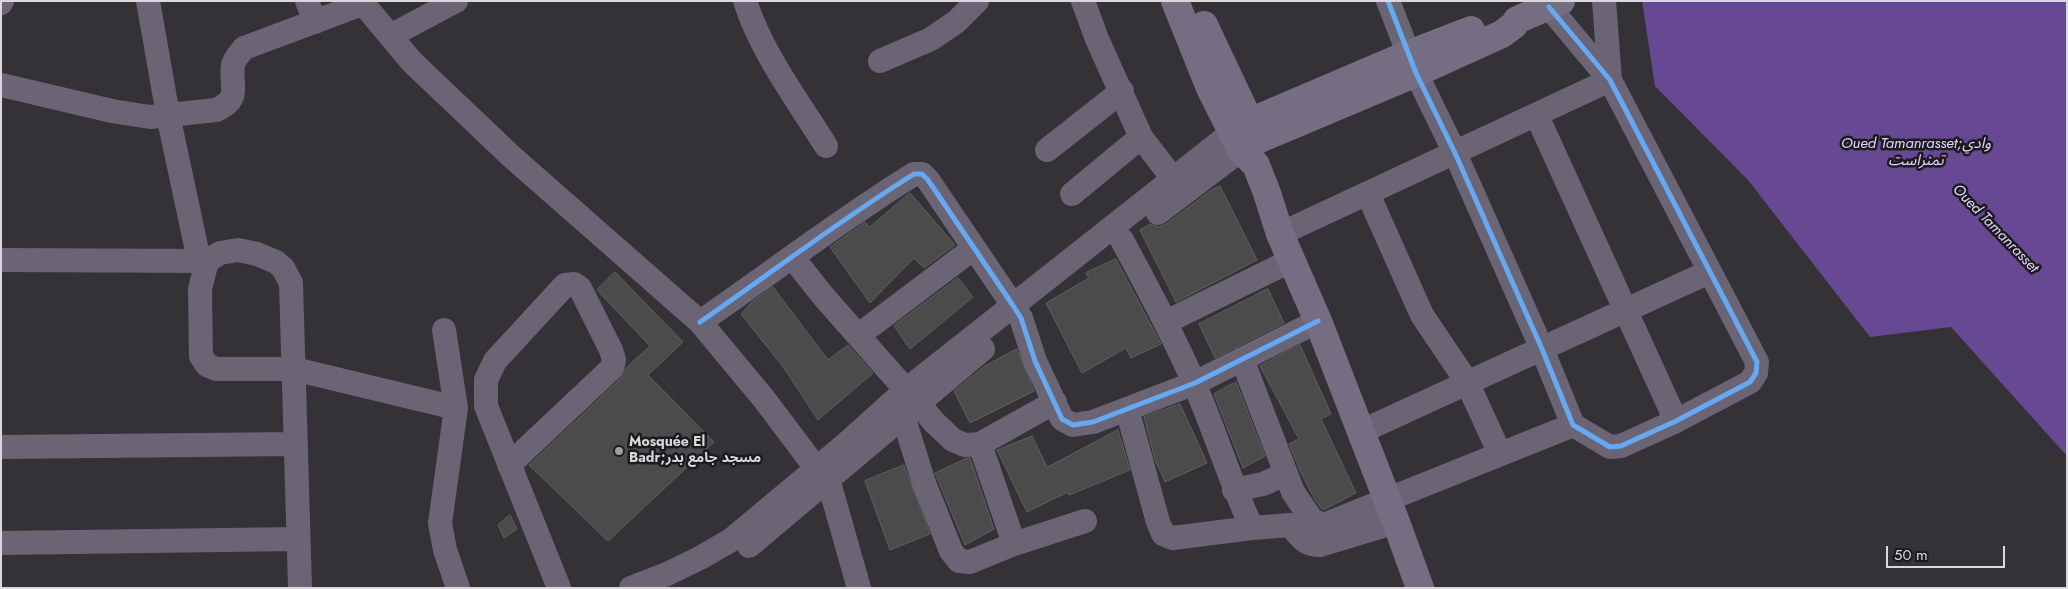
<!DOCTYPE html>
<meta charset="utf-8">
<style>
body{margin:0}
#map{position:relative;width:2068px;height:589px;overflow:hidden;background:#343237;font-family:Jost,sans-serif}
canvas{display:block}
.frame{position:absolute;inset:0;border:2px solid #dad8dd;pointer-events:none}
.scale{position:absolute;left:1886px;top:546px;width:119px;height:22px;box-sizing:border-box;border:2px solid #dad8dd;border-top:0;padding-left:6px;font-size:15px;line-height:18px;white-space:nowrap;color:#dad8dd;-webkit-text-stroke:4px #1b1a1d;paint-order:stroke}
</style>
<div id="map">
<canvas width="2068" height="589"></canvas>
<div class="frame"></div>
<div class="scale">50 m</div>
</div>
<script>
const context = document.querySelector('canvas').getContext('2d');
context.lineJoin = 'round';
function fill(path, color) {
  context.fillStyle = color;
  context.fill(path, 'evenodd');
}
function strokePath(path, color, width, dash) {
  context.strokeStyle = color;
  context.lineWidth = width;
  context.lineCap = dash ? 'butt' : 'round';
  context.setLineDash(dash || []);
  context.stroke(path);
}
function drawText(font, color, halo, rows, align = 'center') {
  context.font = font + ' Jost,"Noto Sans Arabic",sans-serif';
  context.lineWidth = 5;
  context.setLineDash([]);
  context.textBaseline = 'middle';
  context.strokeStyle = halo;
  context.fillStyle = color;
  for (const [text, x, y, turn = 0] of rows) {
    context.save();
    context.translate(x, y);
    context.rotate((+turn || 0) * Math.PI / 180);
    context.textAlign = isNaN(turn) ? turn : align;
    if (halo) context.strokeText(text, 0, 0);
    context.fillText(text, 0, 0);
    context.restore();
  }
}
const water = new Path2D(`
 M1642,1H2067V456L1951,327L1870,337L1748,180L1655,86Z`);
const building = new Path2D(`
 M1220,186L1257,260L1176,302L1140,230L1150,224L1159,227L1166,224L1210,191Z
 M910,193L955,245L924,268L914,258L870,303L830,247L865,222L869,227Z
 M1116,259L1161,344L1131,358L1126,348L1082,373L1046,303L1089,278L1086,273Z
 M615,272L683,342L648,375L714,442L608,541L529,465L621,378L626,368L650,346L597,290Z
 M958,278L973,297L910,349L894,326Z
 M773,287L828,360L848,345L873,373L818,420L784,368L741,314L752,302Z
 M1268,289L1284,323L1215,358L1199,324Z
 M1300,345L1331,414L1321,419L1356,493L1323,510L1315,500L1300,471L1289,444L1299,439L1260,366Z
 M1017,349L1034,391L970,423L954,391L985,366Z
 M1236,382L1265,456L1243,468L1214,394Z
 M1180,404L1207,463L1165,482L1155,460L1144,417Z
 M1118,430L1130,470L1069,495L1068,492L1027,512L997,450L1032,436L1047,467Z
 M970,458L994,529L965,545L935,473L965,459Z
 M904,465L930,534L890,550L865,481Z
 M510,515L517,529L504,538L498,525Z`);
const minor = new Path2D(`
 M148,1L168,115L199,260
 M307,1L315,22
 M361,1L412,62L512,157L700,322L764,399L816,468
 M745,1C761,52 798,101 826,146
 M1083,1L1097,39L1141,137L1174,180
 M1388,1L1416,73L1455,153L1542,349L1573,425L1610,447L1621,446L1676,421L1750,382L1756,373L1757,362L1610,80L1549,7
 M1604,1L1610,80
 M1,3L2,1
 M390,36L456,1
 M880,61L931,39L956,22L977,1
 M1,85L112,111L150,117L216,110C242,98 230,88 233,65C234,59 240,53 244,48L362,4
 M1537,116L1676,421
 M1047,150L1122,91
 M1072,194L1141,137
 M1368,194L1422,315L1467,382L1500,454
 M1158,213L1241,150
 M1280,234L1610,80
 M1122,240C1147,287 1173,334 1194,383C1215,431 1230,481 1252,528L1290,525C1300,536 1304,545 1320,545L1396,522
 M793,258L824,297L906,390L935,423L953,440L965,445L980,444L1055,402
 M1,260L207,261
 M700,322C771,273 840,220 914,174H922L928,180L1012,304L1021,318L1035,361L1062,419L1073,425L1093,422L1195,383L1318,321
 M1166,322L1292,260
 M444,330L456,408L440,523L445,550L458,588
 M859,335L974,248
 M1242,359L1293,492L1312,520L1324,525L1573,425
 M1127,409L1158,522L1163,534L1173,538L1252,528
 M903,416L924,483L951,551L959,561L970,562L1014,544L1085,521
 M1360,432L1709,272
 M980,444L1014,544
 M1,447L296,444
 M509,465L612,368L614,360L611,350L580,288L574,284L565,285L495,361L486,380V406L559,588
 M828,479L859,588
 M1234,490L1263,484L1285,474
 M1,543L298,539
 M749,546L983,349
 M300,588L291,283L283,268L276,262L257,254L238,250L220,253L207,261L200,289L201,356L207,365L216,369H294L456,408
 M631,588L667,574L700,558L731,540L846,444L906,390L1234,131`);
const major = new Path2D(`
 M1175,1L1210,88L1241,150L1256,165L1267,193L1280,234L1318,321L1396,522L1420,588
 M1204,25L1254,131
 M1234,131L1252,121L1409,54L1471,30
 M1241,150L1257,140L1416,73L1502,34L1514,25L1517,20L1561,1`);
const cycleway = new Path2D(`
 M1388,1L1416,73L1455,153L1542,349L1573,425L1610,447L1621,446L1676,421L1750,382L1756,373L1757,362L1610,80L1549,7
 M700,322C771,273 840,220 914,174H922L928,180L1012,304L1021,318L1035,361L1062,419L1073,425L1093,422L1195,383L1318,321`);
const markers = [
 [619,451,5,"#a09ea3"]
];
const poiNames = [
 ["Mosquée El",629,443],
 ["Badr;مسجد جامع بدر",629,459]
];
const waterNames = [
 ["Oued Tamanrasset;وادي",1916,144],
 ["تمنراست",1916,161],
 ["Oued Tamanrasset",1995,229,46]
];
fill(water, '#664992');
fill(building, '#4b4b4c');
strokePath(building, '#5f5f60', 1);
strokePath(minor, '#6a6475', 24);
strokePath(major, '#756d82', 28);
strokePath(cycleway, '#66a8f1', 5);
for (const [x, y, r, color] of markers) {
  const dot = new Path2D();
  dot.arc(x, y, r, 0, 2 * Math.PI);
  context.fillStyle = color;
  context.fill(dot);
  strokePath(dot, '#1b1a1d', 2);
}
drawText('bold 14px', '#dad8dd', '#1b1a1d', poiNames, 'left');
drawText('italic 15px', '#e1d2ff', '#1b1a1d', waterNames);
</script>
